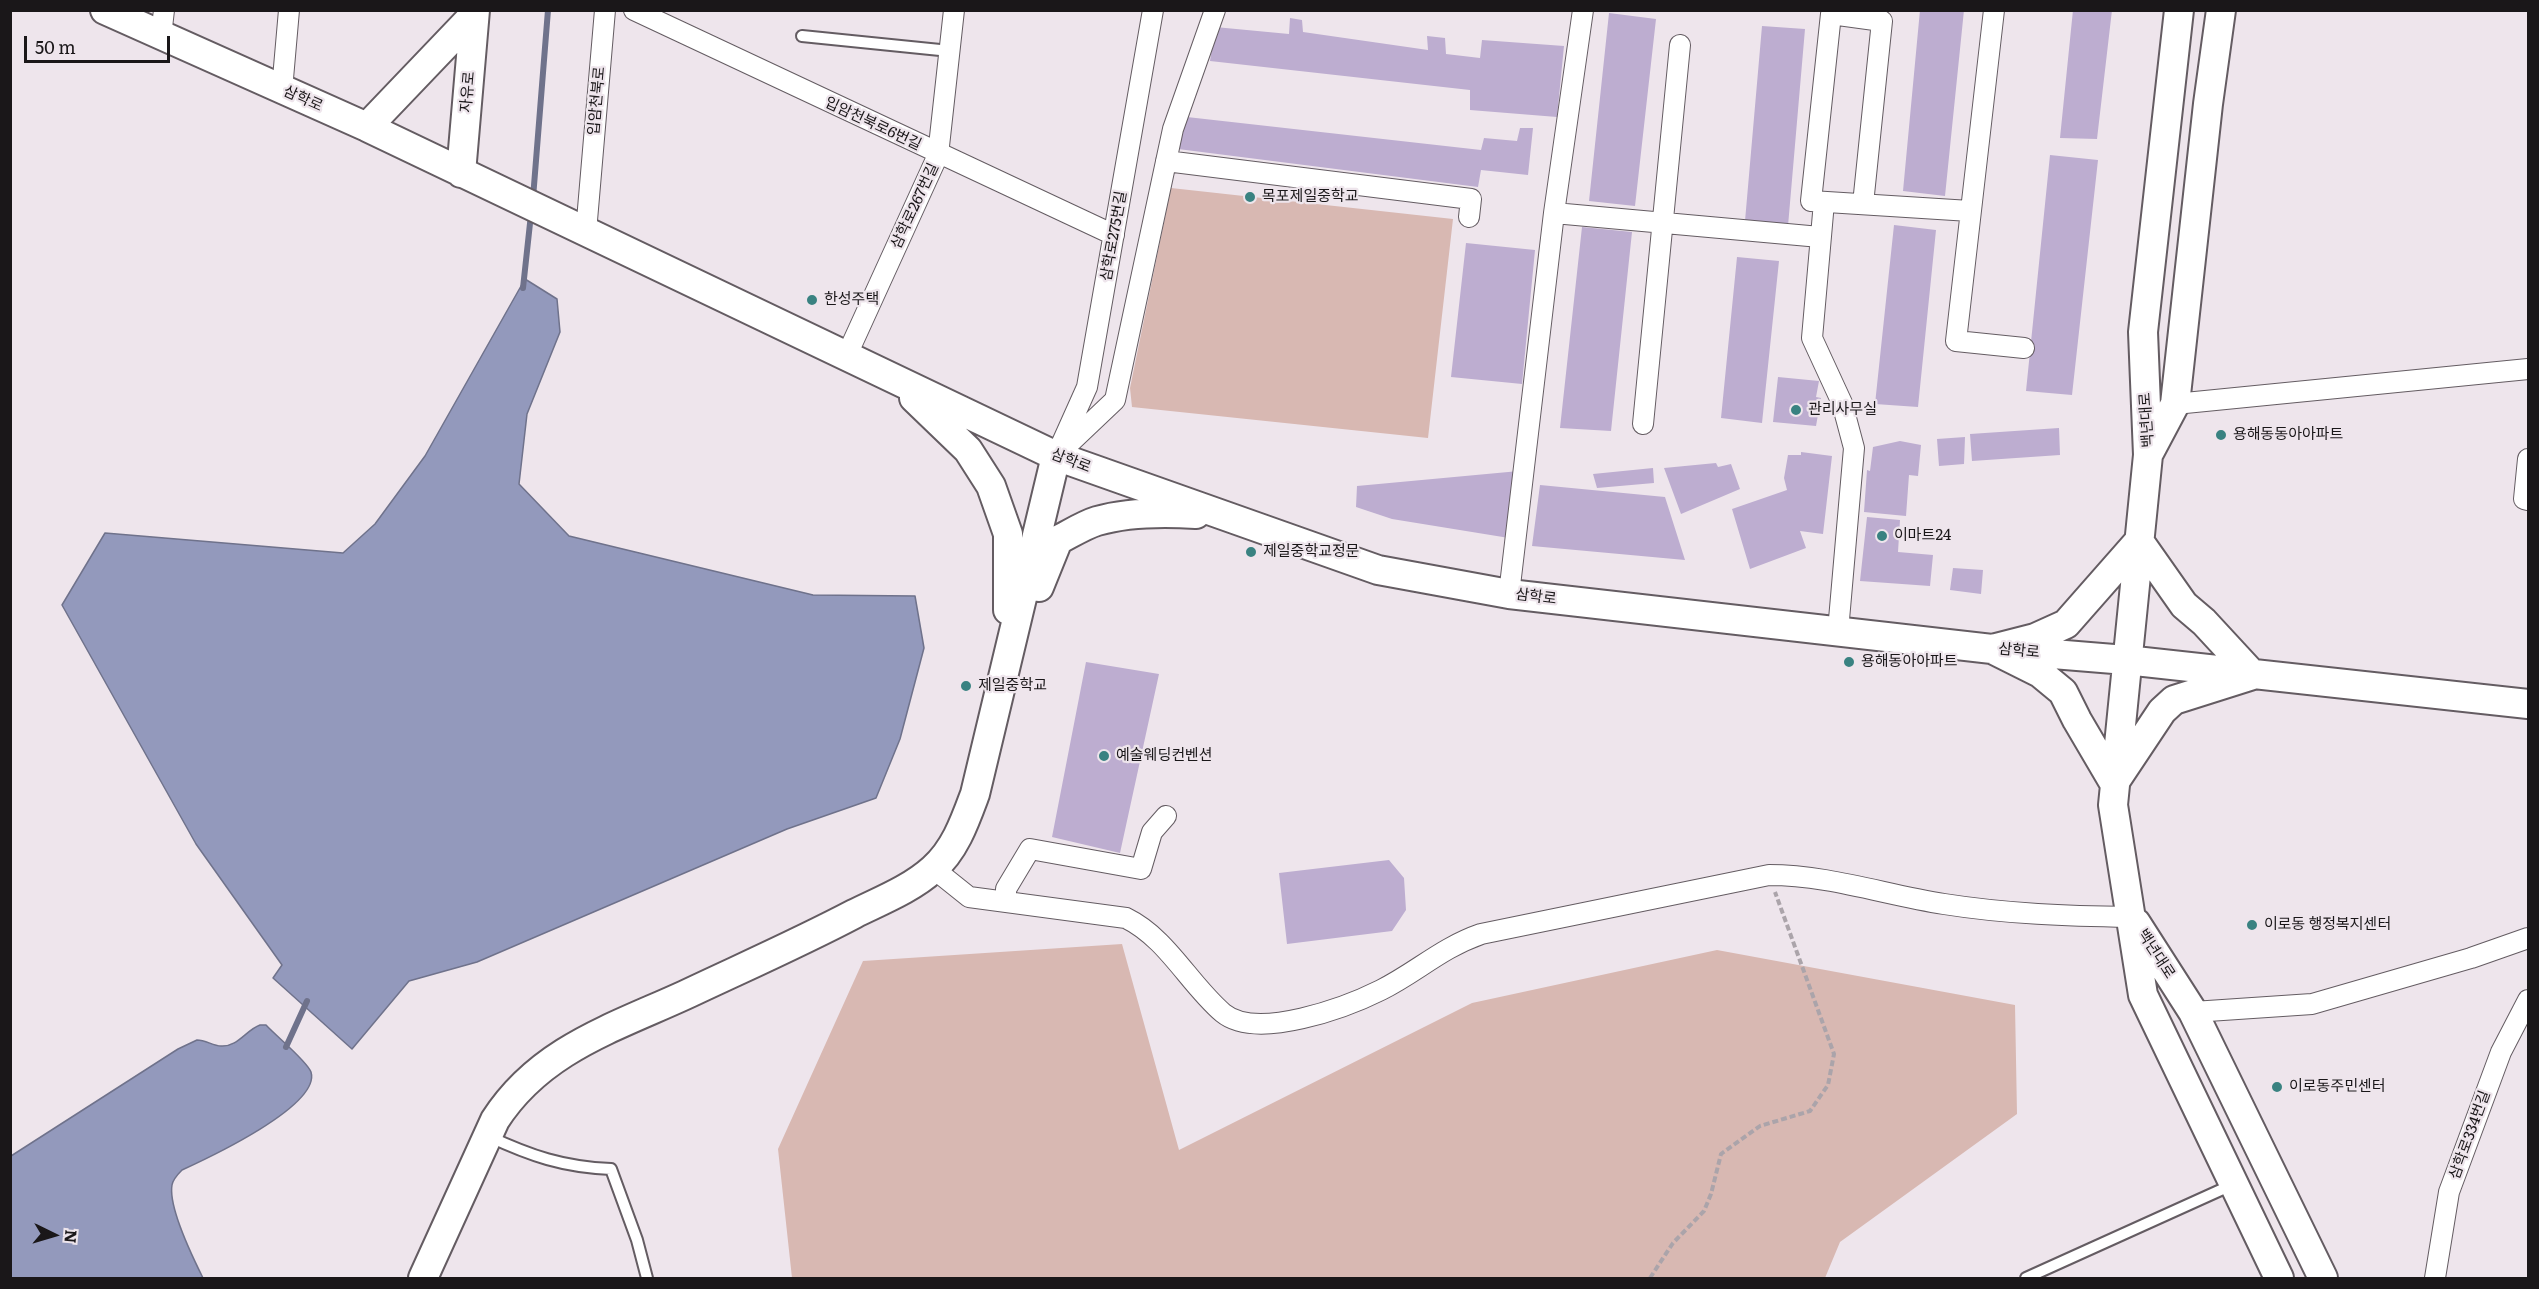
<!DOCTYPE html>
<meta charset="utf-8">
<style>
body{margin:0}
#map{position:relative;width:2539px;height:1289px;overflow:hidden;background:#eee5ec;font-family:Literata,serif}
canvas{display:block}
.frame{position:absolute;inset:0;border:12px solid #1a1719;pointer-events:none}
.north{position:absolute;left:24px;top:1205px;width:60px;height:60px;-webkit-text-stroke:4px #eee5ec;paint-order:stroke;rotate:95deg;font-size:16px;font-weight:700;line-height:24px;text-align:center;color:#1a1719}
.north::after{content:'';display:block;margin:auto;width:21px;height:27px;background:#1a1719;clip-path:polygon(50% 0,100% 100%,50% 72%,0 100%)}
.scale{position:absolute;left:24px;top:36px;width:146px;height:27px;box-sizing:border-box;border:3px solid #1a1719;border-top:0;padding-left:8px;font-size:18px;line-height:21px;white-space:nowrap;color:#1a1719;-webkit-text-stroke:4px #eee5ec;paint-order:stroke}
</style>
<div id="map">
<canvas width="2539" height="1289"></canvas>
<div class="frame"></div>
<div class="north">N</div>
<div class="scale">50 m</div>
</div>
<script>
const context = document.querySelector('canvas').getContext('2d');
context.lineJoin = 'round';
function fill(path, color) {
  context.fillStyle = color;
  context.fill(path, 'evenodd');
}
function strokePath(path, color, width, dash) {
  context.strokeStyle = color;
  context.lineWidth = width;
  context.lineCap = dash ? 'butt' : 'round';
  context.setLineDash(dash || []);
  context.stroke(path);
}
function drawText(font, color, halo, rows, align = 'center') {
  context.font = font + ' Literata,"Noto Sans KR",serif';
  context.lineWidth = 4.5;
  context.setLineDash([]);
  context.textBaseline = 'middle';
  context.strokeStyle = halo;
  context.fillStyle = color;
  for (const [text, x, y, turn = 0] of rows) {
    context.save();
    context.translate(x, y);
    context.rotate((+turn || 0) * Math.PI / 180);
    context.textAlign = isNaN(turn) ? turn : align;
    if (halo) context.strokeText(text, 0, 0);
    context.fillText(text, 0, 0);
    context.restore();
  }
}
const green = new Path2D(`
 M1171,188L1453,219L1428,438L1132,407L1130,388Z
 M1122,944L1179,1150L1472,1003L1717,950L2015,1005L2017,1114L1840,1242L1825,1278H792L778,1149L863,961Z`);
const water = new Path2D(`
 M525,279L557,299L560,332L527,414L519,484L569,536L813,595L915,596L924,648L900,739L876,798L787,829L477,962L409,981L352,1049L273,978L282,965L196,844L62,605L105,533L343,553L375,524L425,456Z
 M260,1025H266C276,1036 307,1061 311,1072C321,1106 206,1159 182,1170C178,1174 173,1179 172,1185C168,1208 193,1258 203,1278H11V1156L178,1049L197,1040C206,1040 213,1046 221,1046C238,1047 246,1030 260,1025Z`);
const stream = new Path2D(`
 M533,198L548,10
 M523,288L531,214
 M286,1047L307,1001`);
const building = new Path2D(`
 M1920,10H1964L1945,196L1903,191Z
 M2073,10H2112L2097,139L2060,138Z
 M1609,13L1656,19L1635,206L1589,201Z
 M1290,18L1302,20L1303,32L1428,50L1427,36L1445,38L1446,54L1480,58L1482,40L1564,46L1557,117L1470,110V90L1210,61L1215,27L1289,34Z
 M1762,26L1805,29L1788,226L1745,221Z
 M1178,116L1481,150L1484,138L1517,141L1520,128H1533L1528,175L1481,170L1478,187L1178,149Z
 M2050,155L2098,160L2072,395L2026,391Z
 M1894,225L1936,230L1918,407L1875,404Z
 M1582,227L1632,232L1611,431L1560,428Z
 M1466,243L1535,250L1522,384L1451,377Z
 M1737,257L1779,261L1762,423L1721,418Z
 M1778,377L1819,381L1816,397L1821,398L1816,426L1773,422Z
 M2059,428L2060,455L1972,461L1970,434Z
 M1965,437L1964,464L1939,466L1937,439Z
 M1900,441L1921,445L1918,476L1909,475L1906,516L1864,512L1867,470L1870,471L1873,447Z
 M1801,452L1832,456L1823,534L1800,531L1806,548L1750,569L1732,509L1787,490L1784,478L1788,455H1801Z
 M1716,463L1718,467L1731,464L1740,489L1681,514L1664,468Z
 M1653,468L1654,483L1597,488L1593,474Z
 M1519,471L1509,538L1392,519L1356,507L1357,486Z
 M1540,485L1665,497L1685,560L1532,546Z
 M1867,517L1900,520L1898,552L1933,555L1930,586L1860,581Z
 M1953,568L1983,570L1981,594L1950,590Z
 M1086,662L1159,674L1120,853L1052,837Z
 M1389,860L1404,878L1406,910L1392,931L1287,944L1279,873Z`);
const path = new Path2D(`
 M1650,1278L1673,1243L1704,1211L1711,1194L1721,1154L1760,1126L1810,1111L1828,1085L1834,1054L1775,892`);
const lane = new Path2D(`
 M802,36L950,51
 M488,1136C531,1156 563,1167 611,1169L637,1240L647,1278
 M2026,1278L2234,1184`);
const street = new Path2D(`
 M634,10L1114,235
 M1994,10L1956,341L2024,348
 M161,36L164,10
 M282,90L289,10
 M1166,161L1471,199L1469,217
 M1824,202L1812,338L1842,403L1854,448L1838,631
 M1863,204L1882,21L1831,14L1811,201L1970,211
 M1554,213L1820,237
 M586,232L605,10
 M846,357L938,155L954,10
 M2175,404L2528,369
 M1643,424L1680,45
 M1061,445L1087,387L1153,10
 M1056,456L1115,400L1173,129L1215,10
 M2528,459L2524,499L2528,500
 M1509,594L1554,213L1583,10
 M934,869L969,897L1126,918C1167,938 1189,984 1223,1013C1257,1041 1347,1007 1381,990C1417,972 1441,948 1481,934L1769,875C1828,875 1886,895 1944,904C2007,914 2068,916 2131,917
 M1006,902V889L1030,849L1141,869L1152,832L1166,816
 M2193,1012L2312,1004L2471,958L2528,938
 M2435,1278L2449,1192L2501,1052L2528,1000`);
const secondary = new Path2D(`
 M105,10L367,127L1056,456L1378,570L1509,594L1992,649L2126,660L2528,704
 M2179,10L2143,332L2148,455L2113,805L2143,995L2279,1278
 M367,127L474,15
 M461,173L475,10
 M914,398L968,450L991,486L1008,534V610
 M2149,453L2175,404L2208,104L2221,10
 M2139,541L2184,605L2204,622L2253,675L2174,700L2162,711L2114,783L2077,720L2063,692L2040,673L1992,649L2035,638L2066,624Z
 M1039,587L1058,540C1070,534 1084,525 1097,521C1128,512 1165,512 1196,514
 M2136,923L2193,1012L2323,1278
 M423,1278L495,1120C540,1050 613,1028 685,995C742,968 799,943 854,914C880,901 911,889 933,869C955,850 965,821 975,794L1056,456`);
const markers = [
 [1250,197,6,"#398281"],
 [812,300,6,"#398281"],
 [1796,410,6,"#398281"],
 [2221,435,6,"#398281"],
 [1882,536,6,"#398281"],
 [1251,552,6,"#398281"],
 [1849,662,6,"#398281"],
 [966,686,6,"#398281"],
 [1104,756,6,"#398281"],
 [2252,925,6,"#398281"],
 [2277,1087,6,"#398281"]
];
const streetNames = [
 ["자유로",468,92,-85],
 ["삼학로",303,99,24],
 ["입암천북로",597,101,-85],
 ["입암천북로6번길",873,124,25],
 ["삼학로267번길",915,206,-65],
 ["삼학로275번길",1114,236,-80],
 ["백년대로",2147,420,-94],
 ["삼학로",1071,461,21],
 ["삼학로",1536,597,7],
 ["삼학로",2019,651,5],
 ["백년대로",2156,954,57],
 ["삼학로334번길",2470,1135,-70]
];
const poiNames = [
 ["목포제일중학교",1262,197],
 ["한성주택",824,300],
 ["관리사무실",1808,410],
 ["용해동동아아파트",2233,435],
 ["이마트24",1894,536],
 ["제일중학교정문",1263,552],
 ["용해동아아파트",1861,662],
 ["제일중학교",978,686],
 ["예술웨딩컨벤션",1116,756],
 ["이로동 행정복지센터",2264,925],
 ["이로동주민센터",2289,1087]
];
fill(green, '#d8b8b2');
fill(water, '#9399bc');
strokePath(water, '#6f728b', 1.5);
strokePath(stream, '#6f728b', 6);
fill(building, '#bdadd0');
strokePath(lane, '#645c62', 14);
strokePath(street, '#645c62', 22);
strokePath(secondary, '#645c62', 32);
strokePath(path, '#aba4aa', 4, [6, 3]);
strokePath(lane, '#fff', 10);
strokePath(street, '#fff', 20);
strokePath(secondary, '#fff', 28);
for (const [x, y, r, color] of markers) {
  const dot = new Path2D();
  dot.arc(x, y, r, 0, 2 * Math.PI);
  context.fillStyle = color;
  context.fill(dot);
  strokePath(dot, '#eee5ec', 2);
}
drawText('15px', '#1a1719', '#eee5ec', streetNames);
drawText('15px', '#1a1719', '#eee5ec', poiNames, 'left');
</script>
